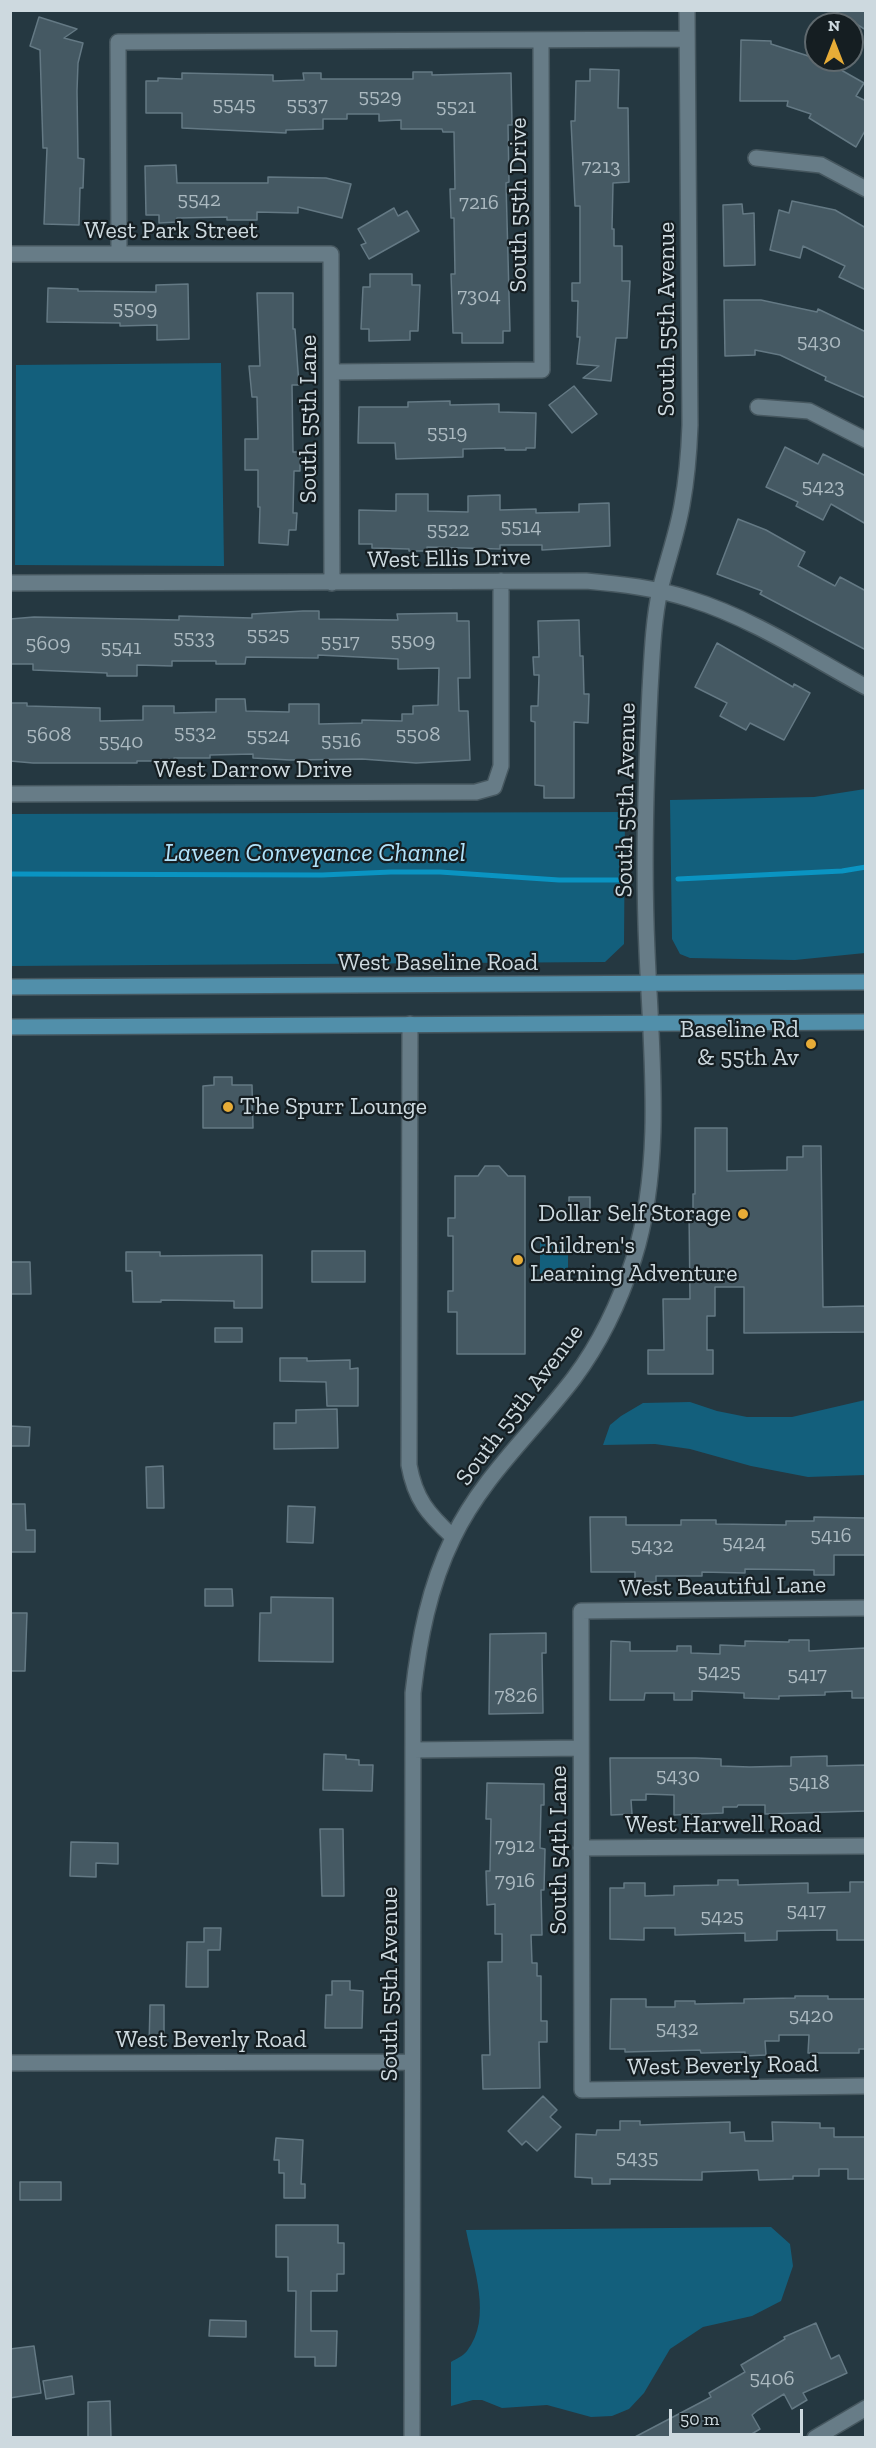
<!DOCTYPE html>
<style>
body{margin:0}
#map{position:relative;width:876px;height:2448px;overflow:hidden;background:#253841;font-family:"Zilla Slab",serif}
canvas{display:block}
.frame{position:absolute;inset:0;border:12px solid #cdd9df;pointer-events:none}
.north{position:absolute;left:804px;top:12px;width:60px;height:60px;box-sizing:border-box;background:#151e22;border:2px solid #5f696e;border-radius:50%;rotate:0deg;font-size:16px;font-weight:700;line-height:24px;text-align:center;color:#cdd9df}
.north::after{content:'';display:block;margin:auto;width:21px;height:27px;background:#e7ac37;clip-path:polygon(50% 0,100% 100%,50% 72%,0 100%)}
.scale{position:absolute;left:669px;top:2409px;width:134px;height:27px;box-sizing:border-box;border:3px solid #cdd9df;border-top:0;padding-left:8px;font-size:18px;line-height:21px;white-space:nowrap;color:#cdd9df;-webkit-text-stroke:4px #151e22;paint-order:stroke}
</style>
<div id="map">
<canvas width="876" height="2448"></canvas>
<div class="frame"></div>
<div class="north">N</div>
<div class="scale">50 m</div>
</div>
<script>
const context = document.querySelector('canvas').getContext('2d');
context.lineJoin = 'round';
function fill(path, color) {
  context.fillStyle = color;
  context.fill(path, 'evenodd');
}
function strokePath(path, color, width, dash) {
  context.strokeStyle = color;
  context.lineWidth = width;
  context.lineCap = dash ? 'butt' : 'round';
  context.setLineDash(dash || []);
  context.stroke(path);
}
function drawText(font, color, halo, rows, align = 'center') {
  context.font = font + ' "Zilla Slab",serif';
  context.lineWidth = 4.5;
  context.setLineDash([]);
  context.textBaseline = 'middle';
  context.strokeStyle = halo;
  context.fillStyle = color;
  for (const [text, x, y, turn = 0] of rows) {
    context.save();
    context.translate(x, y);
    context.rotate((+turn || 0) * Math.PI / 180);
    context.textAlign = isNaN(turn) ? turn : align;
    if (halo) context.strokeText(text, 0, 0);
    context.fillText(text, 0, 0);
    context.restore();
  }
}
const green = new Path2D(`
 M221,363L224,566L15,565L16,365Z
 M865,789V953L795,960L690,958L680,954L672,939L670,800L814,797Z
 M625,812L624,944L605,962L11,966V814Z
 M540,1242H568V1275L540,1274Z
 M865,1400V1475L808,1477L751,1466L690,1449L655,1444L603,1445L610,1425L621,1416L643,1403L690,1402L717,1411L747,1417H792Z
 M771,2227L790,2244L793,2266L781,2301L752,2316L703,2327L670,2349L644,2393L629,2409L612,2416L591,2417L547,2405L502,2408L482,2400H473L451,2406V2362C456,2359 463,2356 467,2351C493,2318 473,2267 466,2230Z`);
const stream = new Path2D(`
 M10,874L322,875L391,872H440L559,880H618
 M678,879L842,871L866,867`);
const building = new Path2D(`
 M833,10H866V30Z
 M39,17L77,29L64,38L83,43L78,63L77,91L78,158L84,159L83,188H80L79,225L44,224L47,148H43L40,50L30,46Z
 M741,40L771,41V44L827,62L864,83L856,96L866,101V129L856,147L809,118L811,114L787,106L788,101H740Z
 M590,69L619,70L618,108H628L629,182L613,183L612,229H614V246H622V281H630L629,302L627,338H616L611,381L583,378L599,366L577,364L580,337H577L578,301H572V283H580V206H575L571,121H575L576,81H590Z
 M413,72H432V75L511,73L512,125H508L509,182L506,183L510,331H503V343H462V333H453L451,274H455L454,218H451L450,189H455L454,132H443L442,129H401V120L379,121V114H347V119H323V129L286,130V133L182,128V113H146V81H158V78L182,79V73L273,75V81L304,80L303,73H321V79H413Z
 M176,165L177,183H268V177L326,178L351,184L342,218L298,207V213L257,212V220H227V217L177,218V222L159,223V215H146L145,166Z
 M792,201L835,210L866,228V290L839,277L845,266L803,246L800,258L770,250L779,210L789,213Z
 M742,204L743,214L754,213L755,265L724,266L723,205Z
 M394,208L398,216L407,211L419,231L369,259L361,245L366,243L358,229Z
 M370,274H412V285H420L418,331H410V340L369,341V329H361L363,287H370Z
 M188,284L189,339L157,340V325L120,326V323L47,322L48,288L78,289V291L156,292V285Z
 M257,293H293V329H295L299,385H292L293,452H300V471H294L293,513H297L296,530H289L288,545L259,543L260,507H258V470H245V439H258L257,397H252L249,366H260Z
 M724,300H761L817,312L818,309L866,332V398L825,380L826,377L780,355L755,350V355L725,356Z
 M574,386L597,414L572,433L549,405Z
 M450,401V405L499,404V412L536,413L535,448H526V450H505V448L463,449V457L396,459L395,443H358L359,407H408V402Z
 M785,447L818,464L823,454L866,476V524L831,504L823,520L796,506L798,502L766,487Z
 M396,494H428V511L468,512V496L500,495V510L536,509V513L579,512V504L609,503L610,546L542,550V545H500V549L427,547V551H409V549L372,548V544H359V510L396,511Z
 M738,519L766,530L805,552L798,566L835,586L840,577L866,591V650L760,594L762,591L717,574Z
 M303,611H319V619L398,620L397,614L457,613V621H469L470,678H458L459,711H468L470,760L416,763L362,759L290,760L253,758V754L210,755V758H174V761H137V763H33L10,761V703H27V706L100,708V721L143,720V706H174V713L216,712V699H245L246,711L289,712V704H319V724L362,723V720L402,721V714H413V706L438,705L439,668L398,669V659L318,655V658L246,657L245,664H216V661H172V666L137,665V676H107V673L33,670V664H10V619L34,617L179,620V616L252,618V614Z
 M579,620L580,656H583L584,694H589L588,723L574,722V798H544V786L535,785V722L531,721V706H538L539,675H534L533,657H539L538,621Z
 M717,643L793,687L794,684L810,693L784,740L750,723L746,730L720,716L727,703L695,687Z
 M214,1077H232V1085H252L253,1128H203V1086L214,1085Z
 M695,1128H727V1171L787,1170V1157H803V1146H821L823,1307L866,1306V1332L744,1333V1287H715V1316H707V1350H713V1374H648V1350H664L663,1299H690L689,1210L693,1209V1194H695Z
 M485,1166H499L508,1176H525V1354H457V1312H448V1291H453V1236H448V1218H455V1176H478Z
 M569,1197H590V1218H569Z
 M312,1251H365V1282H312Z
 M126,1252H160V1256L262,1255V1308H234V1301L161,1300V1302H133L132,1271H126Z
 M10,1262H30L31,1294H10Z
 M215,1328H242V1342H215Z
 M280,1358H307V1361L350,1360V1369L358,1368V1406H327L326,1382L280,1381Z
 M337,1409L338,1448L274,1449V1423H296V1410Z
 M10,1426L30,1427L29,1446H10Z
 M163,1466L164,1508H147L146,1467Z
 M10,1504H25L26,1530H35V1552H10Z
 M288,1506L315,1507L313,1543L287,1542Z
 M590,1517H626V1525H681V1520H716V1524L786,1525V1521H814V1517L866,1518V1555H834V1575H814V1570L745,1569V1573L702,1572V1576H656V1582H635V1572H591Z
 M205,1589H232L233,1606H205Z
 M271,1597L333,1598V1662L259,1661L260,1613H271Z
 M10,1613H27L25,1671H10Z
 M546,1633V1653H542L543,1713L489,1714L490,1634Z
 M789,1640H809V1651L866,1648V1698H852V1691L825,1692V1695L779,1696V1699L744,1698V1693L692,1691V1700H674V1693H645L644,1700H610L611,1641L630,1642V1651H677V1646H691V1653L720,1654V1645L745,1646V1641L789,1642Z
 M324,1754L346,1755V1759L359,1760V1765H373L372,1791L323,1790Z
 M827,1756V1766L866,1765V1811L765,1814V1805H738L737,1807H723V1813L674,1815V1795L646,1794V1800H631L632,1814L611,1815L610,1758H696L721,1759V1766L750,1767L791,1766V1757Z
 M487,1783L544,1784V1805H541L540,1848L545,1849L544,1890H541L542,1935H531L532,1963H537V1976H541V2021H547V2042H539L540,2088L483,2089L482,2055H490L488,1962H502V1934H495V1904L487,1905L486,1871H490L491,1819H486Z
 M320,1829H343L344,1896H322Z
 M71,1842L118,1843V1864L96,1863V1877L70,1876Z
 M718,1880H738V1885L808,1883V1893L850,1892V1882H866V1940H837V1930L777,1931V1940L745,1941V1933L675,1935V1928H644V1940L610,1939V1888H624V1883H645V1896L674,1895V1886L718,1885Z
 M204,1928H221L220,1950H208V1987H186L187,1942H204Z
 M332,1981H350V1990L363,1991L362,2028H325L326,1995H332Z
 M795,1996H828V1999H866V2049H859V2053H808L809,2035H779V2041H765L766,2055L745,2056V2052L701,2053L700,2050L625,2052V2049H610L611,1999H646V2007H675V2001H695V2004L744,2003V1999L795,1998Z
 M150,2005H164V2047H149Z
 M543,2096L557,2110L550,2117L561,2127L537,2151L526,2141L522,2145L508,2131Z
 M620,2121H640V2125L730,2122V2133L744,2132L745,2141H773L772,2122L820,2123V2128H834V2137H866V2179H848V2169H819V2176H793V2179L759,2180L758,2170L702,2172V2180L610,2179V2184H592V2178L575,2177L576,2134L596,2135L597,2130H620Z
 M276,2138L303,2140L301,2184H305V2198H284V2173H279V2160H274Z
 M20,2182H61V2200H20Z
 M276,2225H338V2243H344V2274H337V2291H311V2331H337L336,2366H315V2357H295L296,2291H288V2257H276Z
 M210,2320L246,2321V2337L209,2336Z
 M816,2323L831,2359L839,2355L847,2373L803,2393L807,2400L792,2409L784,2394L758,2410L752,2415L760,2429L745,2438H633L711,2397L709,2393L745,2372L741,2365L785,2339L784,2337Z
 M34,2346L41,2393L10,2398V2349Z
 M72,2376L74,2394L46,2399L43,2381Z
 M110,2401L111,2438H88V2402Z`);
const minor = new Path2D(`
 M756,158L821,165L866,189
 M119,253L118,42L687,39
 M10,254H331L332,583
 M332,372L542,370L541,40
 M758,407L809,411L866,440
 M10,583L586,581C621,584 656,588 690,599C752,618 809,656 866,687
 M10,794L476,792L494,787L501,766V581
 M410,1024L409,1465C415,1499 428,1514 453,1537
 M866,1608L581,1611L582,2090L866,2086
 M413,1750L581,1748
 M581,1848L866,1846
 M10,2063L412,2062
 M412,2438L413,1693C419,1640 429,1587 453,1538C482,1477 534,1431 574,1378C601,1342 620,1301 634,1258C664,1163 651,1050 647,951C643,864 646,777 650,690C652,657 653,622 660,590C667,561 677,534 682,505C687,478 689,452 690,425L687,10
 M815,2438L866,2408`);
const major = new Path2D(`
 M10,987L866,982
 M10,1027L866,1022`);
const markers = [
 [811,1044,6,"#e7ac37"],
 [228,1107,6,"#e7ac37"],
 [743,1214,6,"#e7ac37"],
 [518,1260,6,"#e7ac37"]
];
const numberNames = [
 ["5529",380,97],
 ["5545",234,105],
 ["5537",307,105],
 ["5521",456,107],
 ["7213",601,167],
 ["5542",199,200],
 ["7216",479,203],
 ["7304",479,296],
 ["5509",135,309],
 ["5430",819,342],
 ["5519",447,433],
 ["5423",823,487],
 ["5514",521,527],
 ["5522",448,530],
 ["5525",268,635],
 ["5533",194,638],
 ["5509",413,641],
 ["5517",340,642],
 ["5609",48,644],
 ["5541",121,648],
 ["5532",195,733],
 ["5608",49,735],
 ["5508",418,735],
 ["5524",268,736],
 ["5516",341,741],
 ["5540",121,742],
 ["5416",831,1536],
 ["5424",744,1543],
 ["5432",652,1546],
 ["5425",719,1672],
 ["5417",807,1675],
 ["7826",516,1696],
 ["5430",678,1776],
 ["5418",809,1783],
 ["7912",515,1846],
 ["7916",515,1881],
 ["5417",806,1911],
 ["5425",722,1917],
 ["5420",811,2016],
 ["5432",677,2029],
 ["5435",637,2158],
 ["5406",772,2379]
];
const streetNames = [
 ["South 55th Drive",519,205,-90],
 ["West Park Street",171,231],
 ["South 55th Avenue",667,319,-90],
 ["South 55th Lane",309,419,-90],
 ["West Ellis Drive",449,559,-1],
 ["West Darrow Drive",253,770],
 ["South 55th Avenue",626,800,-89],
 ["West Baseline Road",438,963],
 ["South 55th Avenue",520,1405,-53],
 ["West Beautiful Lane",723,1587,-1],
 ["West Harwell Road",723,1825],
 ["South 54th Lane",559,1850,-90],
 ["South 55th Avenue",390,1984,-90],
 ["West Beverly Road",211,2040],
 ["West Beverly Road",723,2066,-1]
];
const poiNames = [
 ["Baseline Rd",799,1030],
 ["& 55th Av",799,1058],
 ["The Spurr Lounge",240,1107,"left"],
 ["Dollar Self Storage",731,1214],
 ["Children's",530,1246,"left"],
 ["Learning Adventure",530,1274,"left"]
];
const waterNames = [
 ["Laveen Conveyance Channel",315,854]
];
fill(green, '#135f7c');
strokePath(stream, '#0a94c2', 5);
fill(building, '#455963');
strokePath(building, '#647984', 1.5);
strokePath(minor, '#46575f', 18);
strokePath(major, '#46575f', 18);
strokePath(minor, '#677c87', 15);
strokePath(major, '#518faa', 15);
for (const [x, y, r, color] of markers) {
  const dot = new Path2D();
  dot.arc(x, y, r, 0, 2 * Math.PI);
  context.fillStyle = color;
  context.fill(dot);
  strokePath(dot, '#151e22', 2);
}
drawText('21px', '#abb9c0', null, numberNames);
drawText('24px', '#cdd9df', '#151e22', streetNames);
drawText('24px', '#cdd9df', '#151e22', poiNames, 'right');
drawText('italic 26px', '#b1e2fa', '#151e22', waterNames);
</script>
